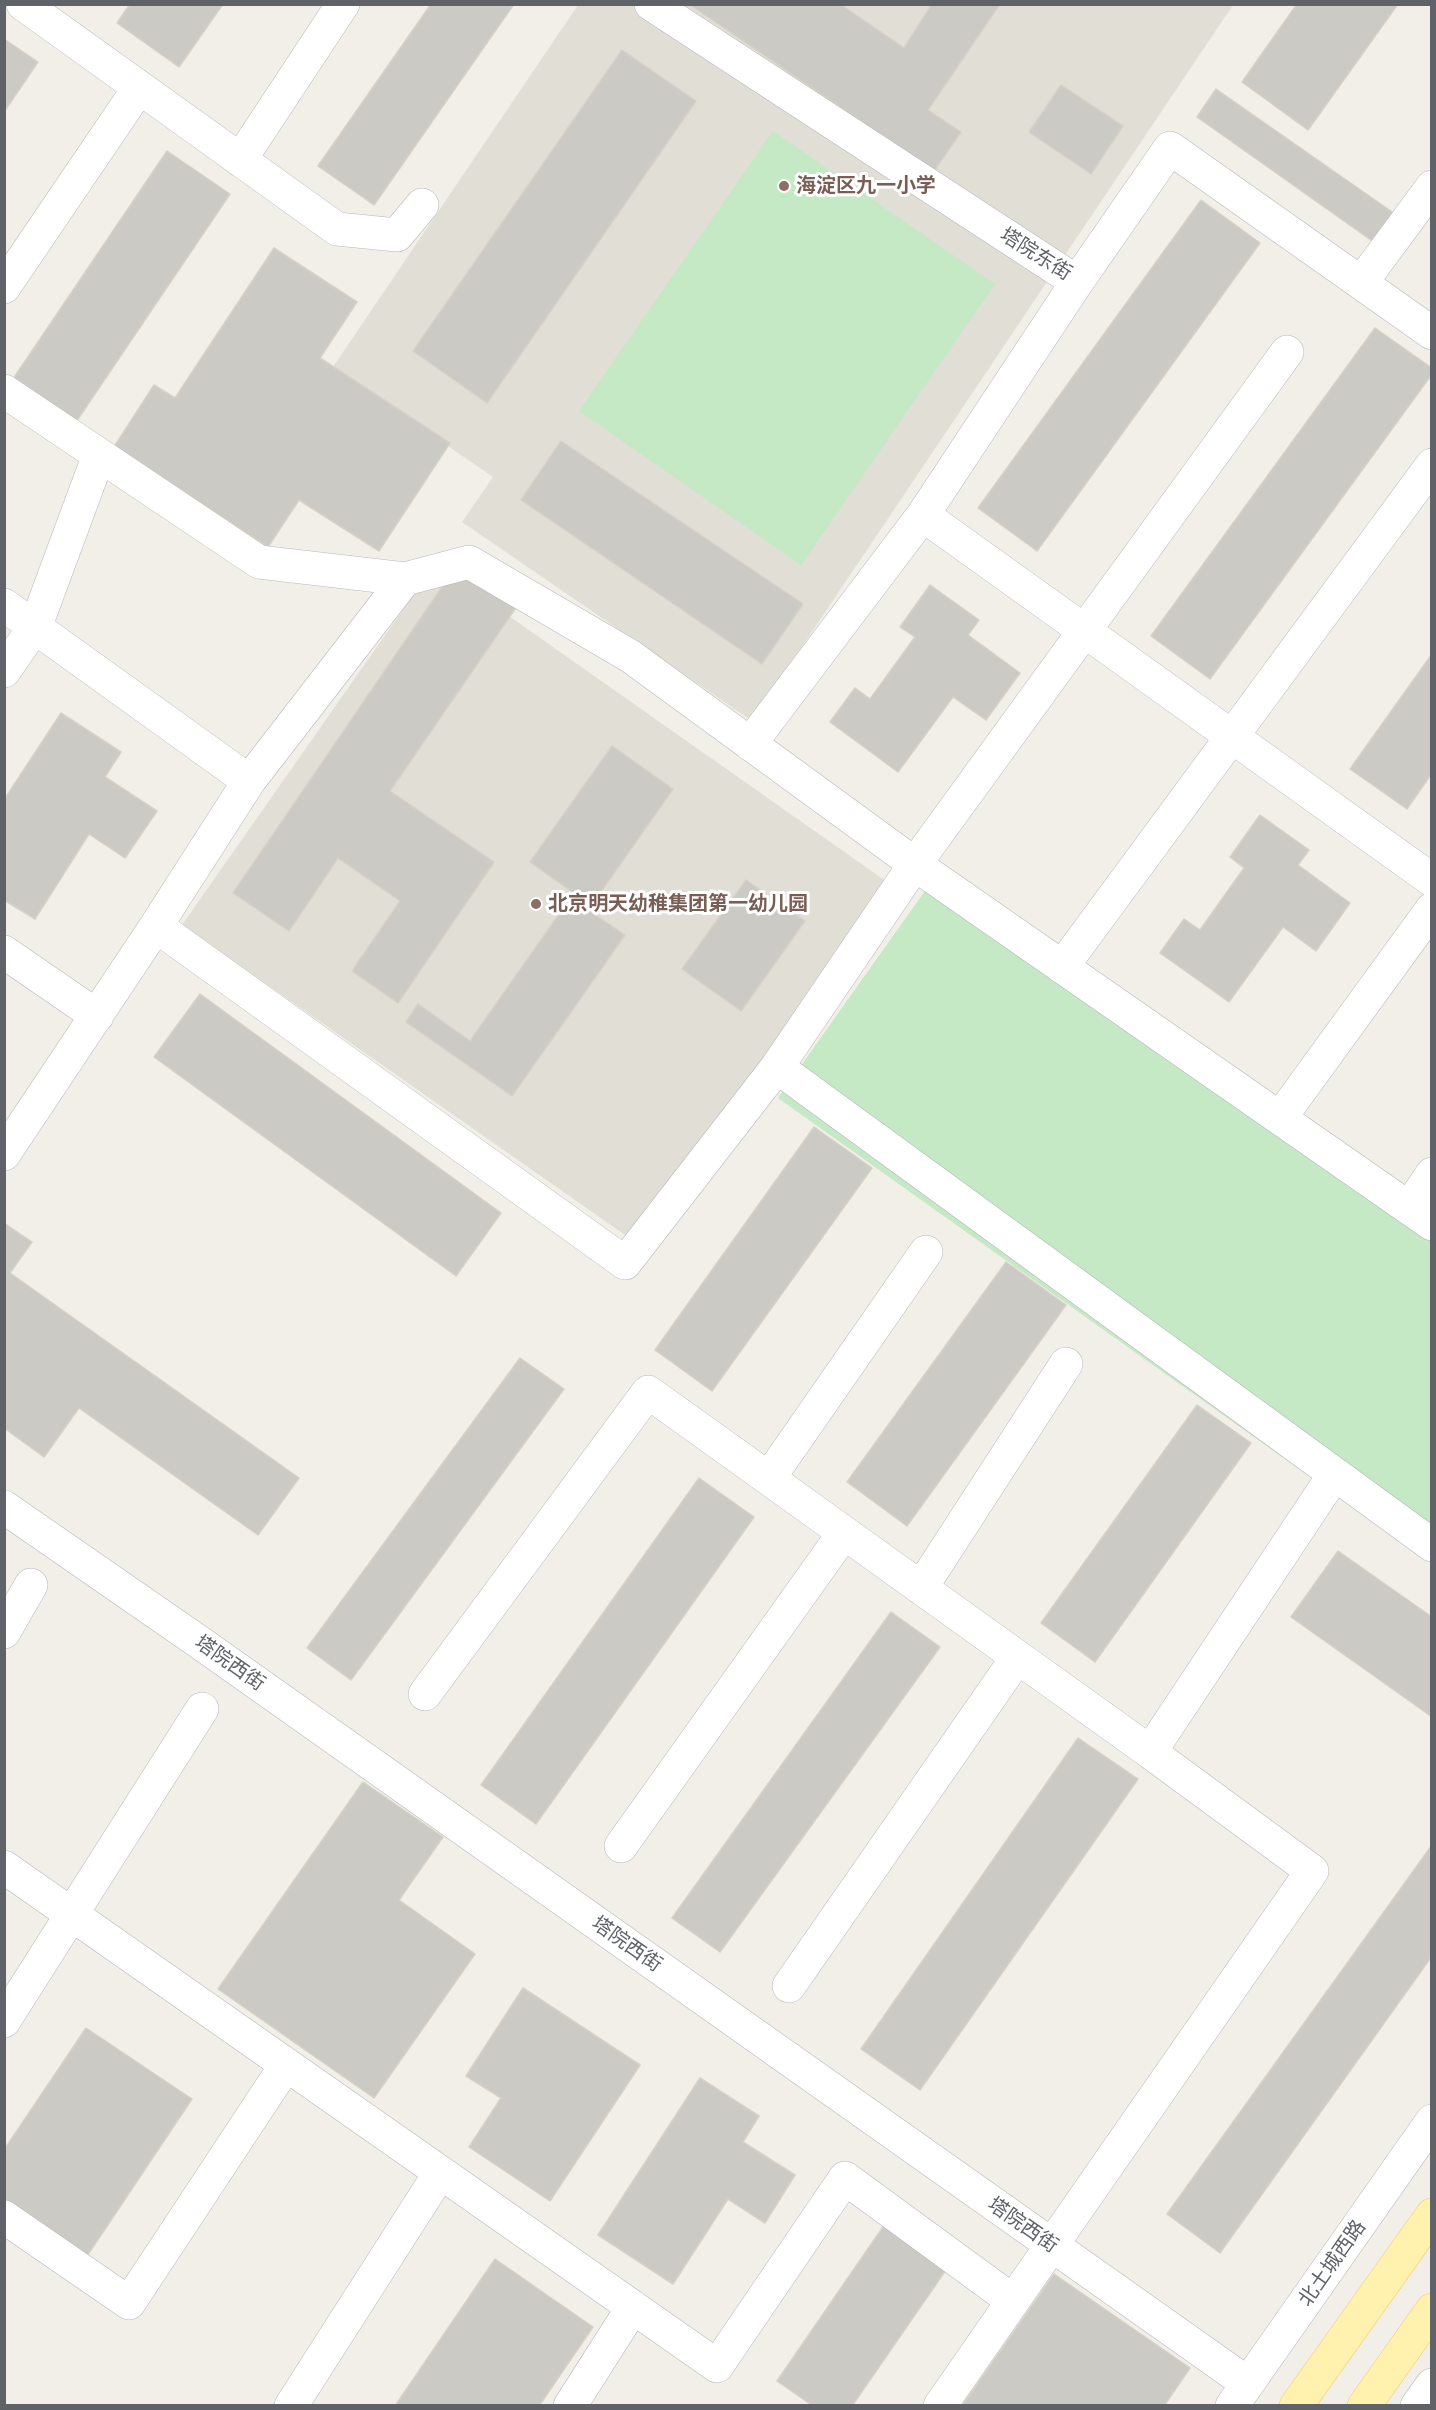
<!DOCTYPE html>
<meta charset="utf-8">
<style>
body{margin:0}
#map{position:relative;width:1436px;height:2410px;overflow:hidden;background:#f1efe8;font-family:Lato,sans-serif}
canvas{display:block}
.frame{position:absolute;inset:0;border:6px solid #5f6368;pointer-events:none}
</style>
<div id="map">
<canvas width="1436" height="2410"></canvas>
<div class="frame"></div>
</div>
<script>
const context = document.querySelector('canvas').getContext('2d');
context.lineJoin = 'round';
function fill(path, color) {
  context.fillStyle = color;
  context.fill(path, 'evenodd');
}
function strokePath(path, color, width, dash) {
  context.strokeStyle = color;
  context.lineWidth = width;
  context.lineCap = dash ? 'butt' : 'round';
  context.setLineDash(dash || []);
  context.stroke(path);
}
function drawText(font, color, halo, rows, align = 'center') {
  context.font = font + ' Lato,"Noto Sans SC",sans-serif';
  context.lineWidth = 6;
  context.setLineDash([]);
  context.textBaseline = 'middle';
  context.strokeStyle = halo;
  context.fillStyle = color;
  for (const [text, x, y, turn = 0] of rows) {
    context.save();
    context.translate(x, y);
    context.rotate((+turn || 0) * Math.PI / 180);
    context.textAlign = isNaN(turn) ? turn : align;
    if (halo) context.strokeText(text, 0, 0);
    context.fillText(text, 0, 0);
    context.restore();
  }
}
const education = new Path2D(`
 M578,5H1233L752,721L462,522L493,477L333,367Z
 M435,564L890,884L638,1244L182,925Z`);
const green = new Path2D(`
 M773,131L995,284L801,565L579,411Z
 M937,874L1431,1229V1563L778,1098Z`);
const building = new Path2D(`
 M130,4H223L179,67L117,23Z
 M431,4H514L374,205L318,166Z
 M689,4H840L904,48L932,4H1000L928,110L961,132L934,171Z
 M1297,4H1398L1308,130L1242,82Z
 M4,39L38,62L4,112Z
 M622,50L696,101L487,403L413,351Z
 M1061,85L1123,126L1091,174L1029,132Z
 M1216,89L1395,214L1375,243L1197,117Z
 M167,151L230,194L76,422L13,379Z
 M1201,200L1260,243L1037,551L978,508Z
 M274,248L357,302L320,358L450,443L379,551L299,500L268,547L114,447L154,385L175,398Z
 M1375,328L1432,368V374L1210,679L1151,636Z
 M561,441L803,604L762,664L521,500Z
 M457,565L517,606L390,791L494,862L398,1003L352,971L400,901L338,858L289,931L233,893Z
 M930,585L979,620L968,635L1020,673L986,720L953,697L898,772L830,722L855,688L870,699L915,637L900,627Z
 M1432,654V773L1407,809L1350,769Z
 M61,713L121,752L105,777L157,811L125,858L89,834L35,919L4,900V800Z
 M612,746L673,789L588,910L625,935L512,1096L406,1022L418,1004L470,1041L574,893L530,862Z
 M1260,815L1309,850L1298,865L1350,903L1316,951L1283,927L1229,1002L1160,953L1184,919L1200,930L1244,868L1230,857Z
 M746,880L805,921L741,1011L682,969Z
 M200,994L501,1213L456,1276L154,1057Z
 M814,1127L872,1168L712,1391L655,1350Z
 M4,1223L32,1242L10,1273L299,1478L258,1535L79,1408L44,1457L4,1428Z
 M1006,1262L1066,1305L907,1526L847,1482Z
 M520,1358L564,1389L351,1680L307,1648Z
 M1197,1405L1251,1443L1095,1662L1041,1623Z
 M699,1478L754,1517L536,1824L481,1785Z
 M1338,1551L1432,1617V1717L1291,1617Z
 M891,1612L940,1647L720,1952L672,1918Z
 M1078,1738L1138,1779L920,2090L861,2049Z
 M363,1782L443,1837L399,1900L475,1954L374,2098L218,1989Z
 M1432,1845V1956L1220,2253L1167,2214Z
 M523,1988L640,2065L550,2201L469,2147L501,2098L466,2076Z
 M86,2028L192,2099L87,2256L4,2200V2150Z
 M700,2078L759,2116L743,2142L795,2175L765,2223L728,2199L673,2284L598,2235Z
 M885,2224L948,2267L852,2406H813L777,2381Z
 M495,2259L593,2327L539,2406H395Z
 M1054,2274L1190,2368L1164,2406H962Z`);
const minor = new Path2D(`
 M23,4L337,229L397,235L422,205
 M651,4L1077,282L1170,148L1432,333
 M240,160L343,4
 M1077,282L923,515L1432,880
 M1361,283L1432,187
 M4,287L139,88
 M1287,352L915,864L777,1067L1432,1545
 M4,391L259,562L405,579
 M4,605L249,781L405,579L469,562L630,656L923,870L1432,1224
 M4,671L36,625L99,455
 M750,744L923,515
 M249,781L156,926L625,1263L777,1067
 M4,952L97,1016
 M1062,967L1432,465
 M1280,1118L1432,909
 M4,1154L156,926
 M1409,1208L1432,1174
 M769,1478L926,1252
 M4,1507L199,1642L1247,2383
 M921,1588L1066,1364
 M4,1632L31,1585
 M425,1694L648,1392L1150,1752
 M621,1846L844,1533
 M4,1867L717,2366L845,2178L1013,2301L1312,1871L1150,1752L1334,1475
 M789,1986L1017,1658
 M4,2021L202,1709
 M4,2217L129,2303L286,2065
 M291,2406L440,2173
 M570,2406L633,2307
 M940,2406L1013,2301
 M1232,2406L1432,2121
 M1417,2406L1432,2385`);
const major = new Path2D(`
 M1296,2406L1432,2215
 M1364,2406L1432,2310`);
const markers = [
 [784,186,6,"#8d6e63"],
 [536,904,6,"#8d6e63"]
];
const educationNames = [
 ["海淀区九一小学",796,186],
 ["北京明天幼稚集团第一幼儿园",548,904]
];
const streetNames = [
 ["塔院东街",1036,254,32],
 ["塔院西街",230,1663,35],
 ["塔院西街",627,1944,35],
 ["塔院西街",1023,2225,35],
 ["北土城西路",1332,2263,-55]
];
fill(education, '#e1ded6');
fill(green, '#c5e8c5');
fill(building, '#cccac5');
strokePath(building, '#d6d1c6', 1.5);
strokePath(minor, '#b5b8bc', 34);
strokePath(major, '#f2c960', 34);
strokePath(minor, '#fff', 33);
strokePath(major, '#fff2af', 33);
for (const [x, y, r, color] of markers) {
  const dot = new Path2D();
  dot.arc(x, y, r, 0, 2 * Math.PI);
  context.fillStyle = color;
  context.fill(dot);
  strokePath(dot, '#fff', 2);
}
drawText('bold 20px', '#785e54', '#fff', educationNames, 'left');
drawText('20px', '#5f6368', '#fff', streetNames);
</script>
